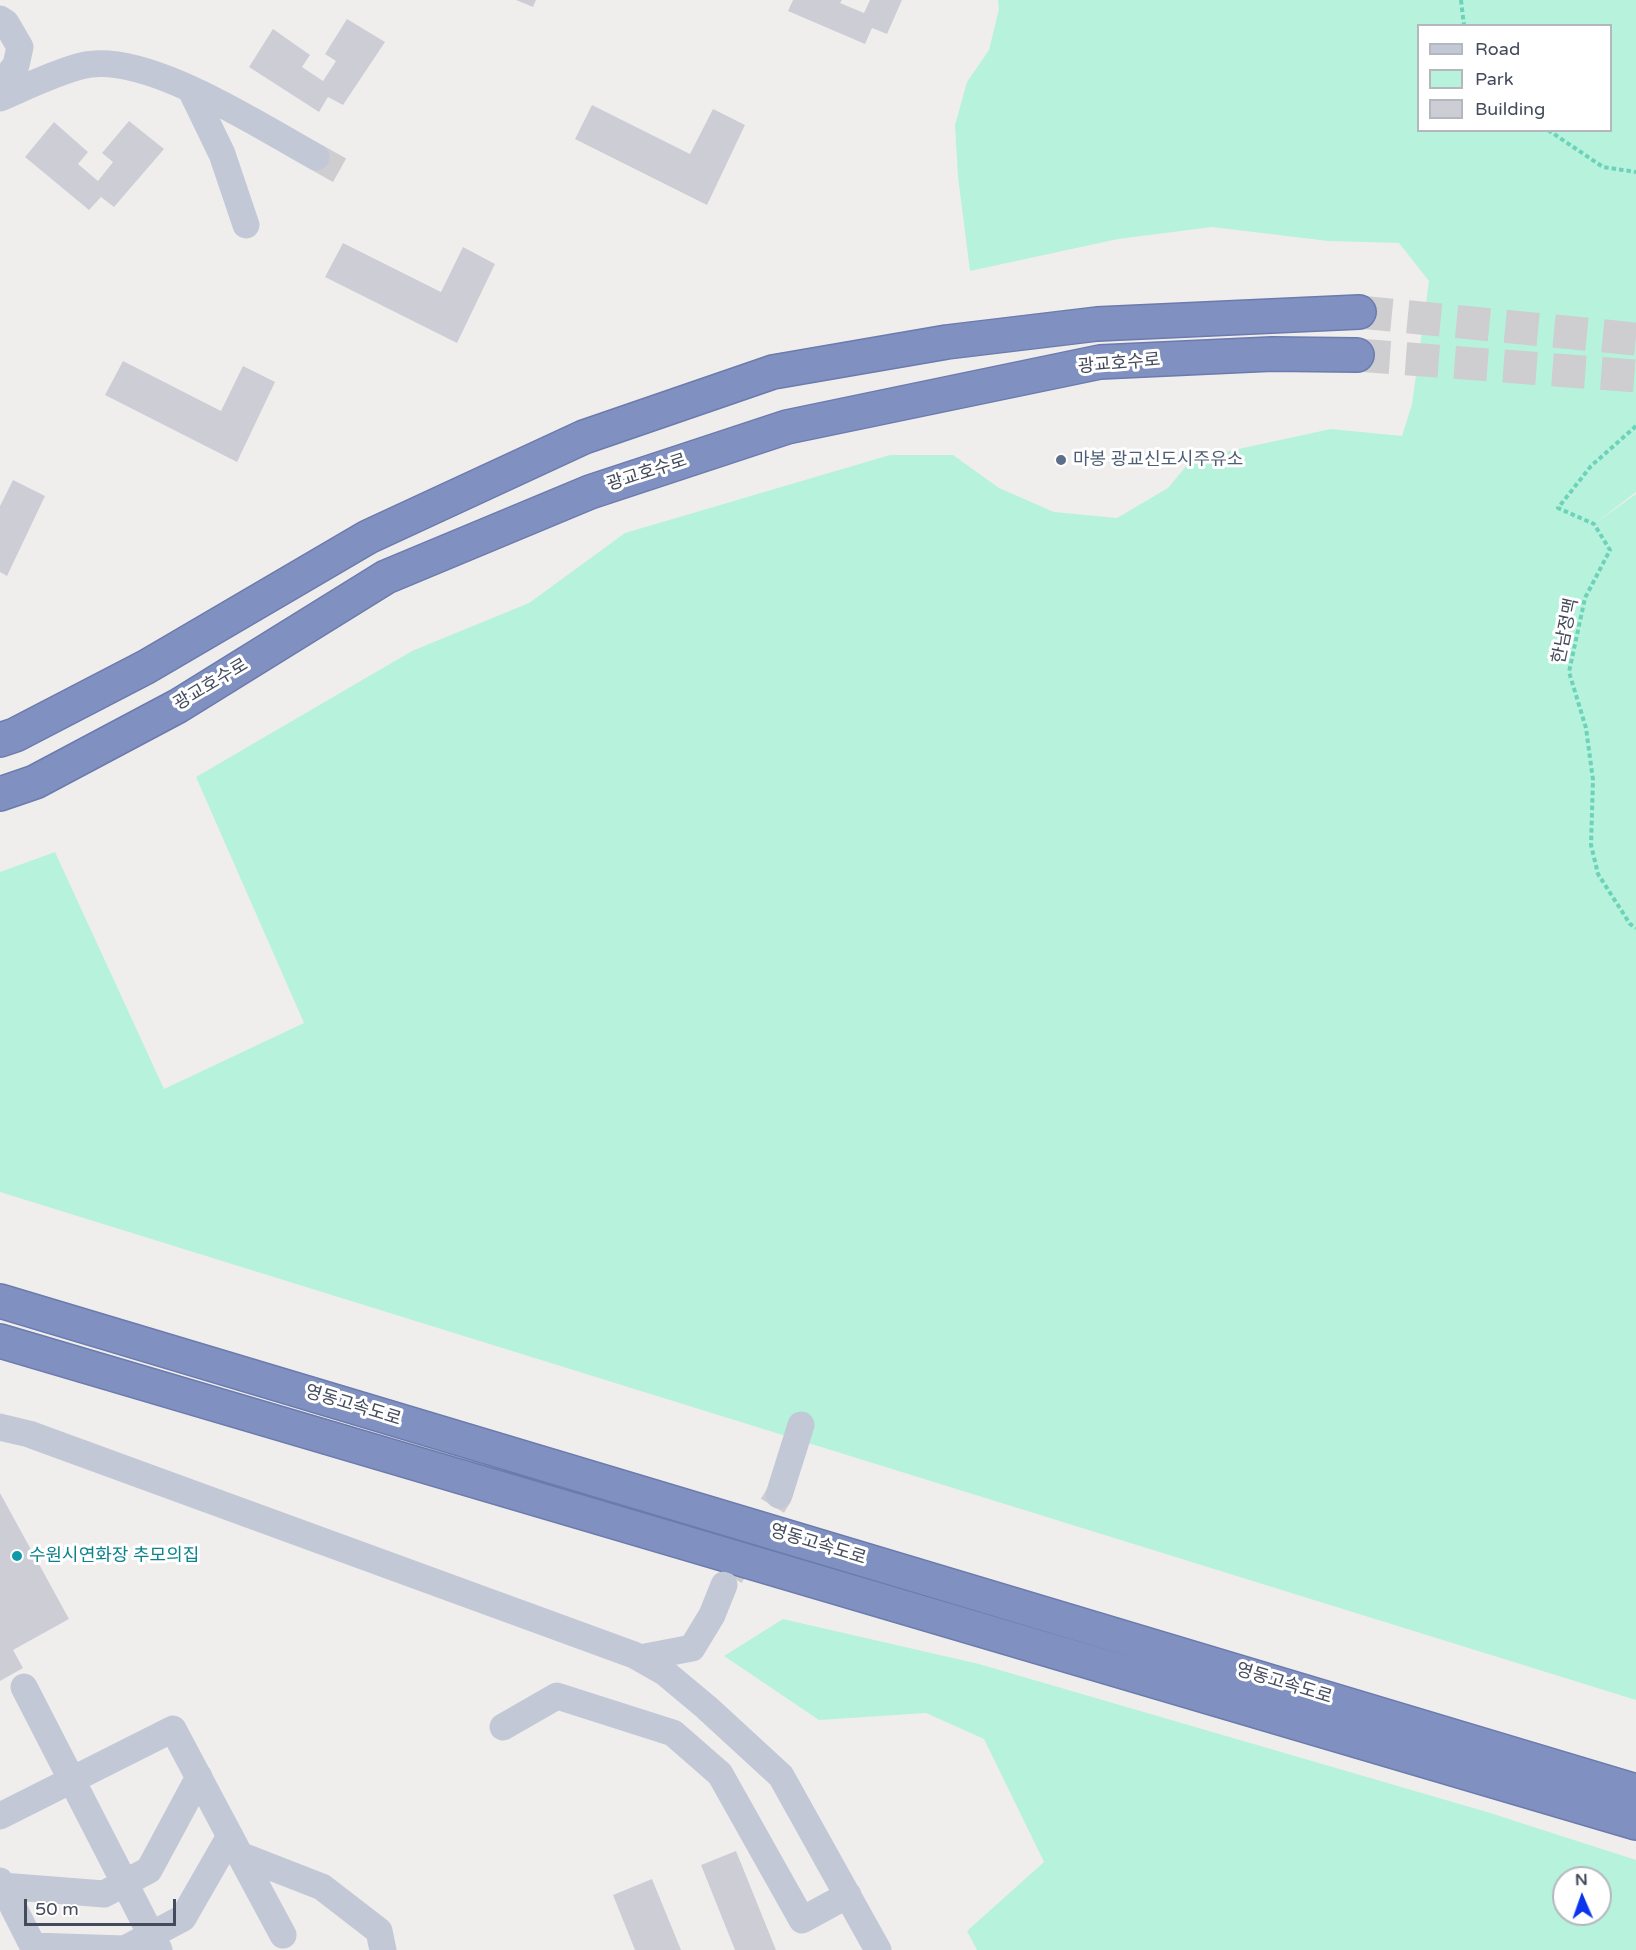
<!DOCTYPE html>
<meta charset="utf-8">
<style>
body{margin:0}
#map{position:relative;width:1636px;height:1950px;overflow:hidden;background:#f0eeed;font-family:"Varela Round",sans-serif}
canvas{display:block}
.legend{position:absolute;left:1417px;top:24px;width:195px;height:108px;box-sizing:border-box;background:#fff;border:2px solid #b4b7be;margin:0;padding:8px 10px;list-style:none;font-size:18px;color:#444b5c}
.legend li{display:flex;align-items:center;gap:12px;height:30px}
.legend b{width:30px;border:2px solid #b4b7be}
.north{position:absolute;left:1552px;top:1866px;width:60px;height:60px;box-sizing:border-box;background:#fff;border:2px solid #b4b7be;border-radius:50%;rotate:358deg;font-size:16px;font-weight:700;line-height:24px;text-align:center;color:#444b5c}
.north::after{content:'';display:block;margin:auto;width:21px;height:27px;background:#0a35ed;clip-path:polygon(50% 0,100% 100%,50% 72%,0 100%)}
.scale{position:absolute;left:24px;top:1899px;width:152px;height:27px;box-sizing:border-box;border:3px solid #444b5c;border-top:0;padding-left:8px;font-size:18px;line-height:21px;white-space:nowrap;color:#444b5c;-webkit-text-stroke:4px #fff;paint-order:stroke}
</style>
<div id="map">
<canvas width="1636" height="1950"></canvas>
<ul class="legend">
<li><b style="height:8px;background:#c2c8d6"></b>Road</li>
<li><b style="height:16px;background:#b7f2dc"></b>Park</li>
<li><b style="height:16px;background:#cdcdd6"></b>Building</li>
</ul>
<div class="north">N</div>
<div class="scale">50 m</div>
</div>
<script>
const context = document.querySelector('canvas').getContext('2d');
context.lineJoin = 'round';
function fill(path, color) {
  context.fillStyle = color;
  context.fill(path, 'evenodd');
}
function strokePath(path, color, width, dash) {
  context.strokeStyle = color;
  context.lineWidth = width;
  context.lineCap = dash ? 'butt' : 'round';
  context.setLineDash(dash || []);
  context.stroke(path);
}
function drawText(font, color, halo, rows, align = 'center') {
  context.font = font + ' "Varela Round","Noto Sans KR",sans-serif';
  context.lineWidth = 6;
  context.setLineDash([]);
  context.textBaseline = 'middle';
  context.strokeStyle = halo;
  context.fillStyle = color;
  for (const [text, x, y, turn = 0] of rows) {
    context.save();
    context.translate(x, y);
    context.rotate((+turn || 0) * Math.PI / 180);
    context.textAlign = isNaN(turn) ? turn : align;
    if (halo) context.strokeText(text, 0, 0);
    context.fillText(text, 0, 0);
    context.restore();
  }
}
const green = new Path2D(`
 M998,0H1636V492L1594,524L1636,494V1700L0,1192V872L55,852L164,1089L304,1023L196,777L412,651L529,603L625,533L890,455H953L999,488L1054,512L1117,518L1168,488L1192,459L1331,429L1402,436L1412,404L1429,281L1399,243L1328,241L1212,227L1118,239L970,271L958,177L955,125L967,82L989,50L999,9ZM1418,26H1610V130H1418Z
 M783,1619L979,1664L1487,1812L1636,1860V1950H977L967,1931L1044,1862L984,1739L926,1713L819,1720L724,1656ZM1564,1878H1600V1914H1564Z`);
const building = new Path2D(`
 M516,0H536L533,7Z
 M793,0H842L840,3L864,13L870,0H902L887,34L872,28L865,44L788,11Z
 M347,19L385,42L343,105L328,97L319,112L249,67L273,29L310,55L302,67L323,81L336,61L325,54Z
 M592,105L690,154L713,109L745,125L707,205L575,139Z
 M129,121L164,149L114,207L101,197L89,210L25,157L54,122L88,152L78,164L98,181L113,162L102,153Z
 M343,243L441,292L463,247L495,264L457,343L325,277Z
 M123,361L221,411L243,366L275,382L237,462L105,395Z
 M13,480L45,496L7,576L0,572V506Z
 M0,1493L69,1619L13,1650L23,1668L0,1681Z
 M736,1851L776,1950H735L701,1865Z
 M652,1879L681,1950H635L613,1895Z`);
const minorTunnel = new Path2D(`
 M316,157L350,176
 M730,1576L779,1495`);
const highwayTunnel = new Path2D(`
 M1359,312L1636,339
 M1357,355L1636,376`);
const path = new Path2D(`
 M1461,0L1464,26
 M1548,130L1603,167L1636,172
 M1636,426L1591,466L1558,508L1594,524L1610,550L1585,598L1569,672L1586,728L1593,780L1591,845L1598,874L1630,924L1636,928`);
const minor = new Path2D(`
 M0,19L6,23L20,47L16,65L0,85
 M191,90L222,154L246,225
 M0,98C26,87 54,73 81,66C144,49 261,127 316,157
 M0,1427L29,1434L634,1655L664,1672L706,1707L781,1776L878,1950
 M779,1495L801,1425
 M640,1658L692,1648L712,1615L724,1585
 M24,1687L159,1950
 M503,1727L557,1696L673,1733L720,1774L802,1920L848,1895
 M0,1816L173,1729L240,1855L322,1887L379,1931L383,1950
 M240,1855L283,1935
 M0,1881L35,1950
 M2,1886L104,1894L149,1870L199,1777
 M33,1946L125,1949L183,1918L230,1836`);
const highway = new Path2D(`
 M0,740L15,735L146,667L368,537L584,437L773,372L947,342L1097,324L1359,312
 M0,794L35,782L178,706L386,577L590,492L787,427L1100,362L1272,354L1357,355
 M0,1301L1636,1791
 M0,1341L1636,1823`);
const markers = [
 [1061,460,6,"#5c6f8a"],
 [17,1556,6,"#0f9aa8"]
];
const streetNames = [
 ["광교호수로",1119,364,-5],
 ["광교호수로",647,473,-18],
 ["한남정맥",1566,631,-78],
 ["광교호수로",211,685,-31],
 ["영동고속도로",353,1406,17],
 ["영동고속도로",818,1545,17],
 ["영동고속도로",1284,1684,17]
];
const serviceNames = [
 ["마봉 광교신도시주유소",1073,460]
];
const cultureNames = [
 ["수원시연화장 추모의집",29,1556]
];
fill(green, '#b7f2dc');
fill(building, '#cdcdd6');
strokePath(minorTunnel, '#cecdd0', 27, [27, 14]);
strokePath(highwayTunnel, '#cecdd0', 33, [33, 16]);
strokePath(highway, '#6b7bad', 36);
strokePath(path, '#6cd3b9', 4, [4.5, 3]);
strokePath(minor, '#c2c8d6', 27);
strokePath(highway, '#8090c1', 33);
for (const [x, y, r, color] of markers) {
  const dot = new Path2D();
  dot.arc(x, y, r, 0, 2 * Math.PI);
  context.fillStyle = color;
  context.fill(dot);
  strokePath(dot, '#fff', 2);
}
drawText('18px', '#444b5c', '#fff', streetNames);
drawText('18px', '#4e5e75', '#fff', serviceNames, 'left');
drawText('18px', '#0d838f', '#fff', cultureNames, 'left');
</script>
